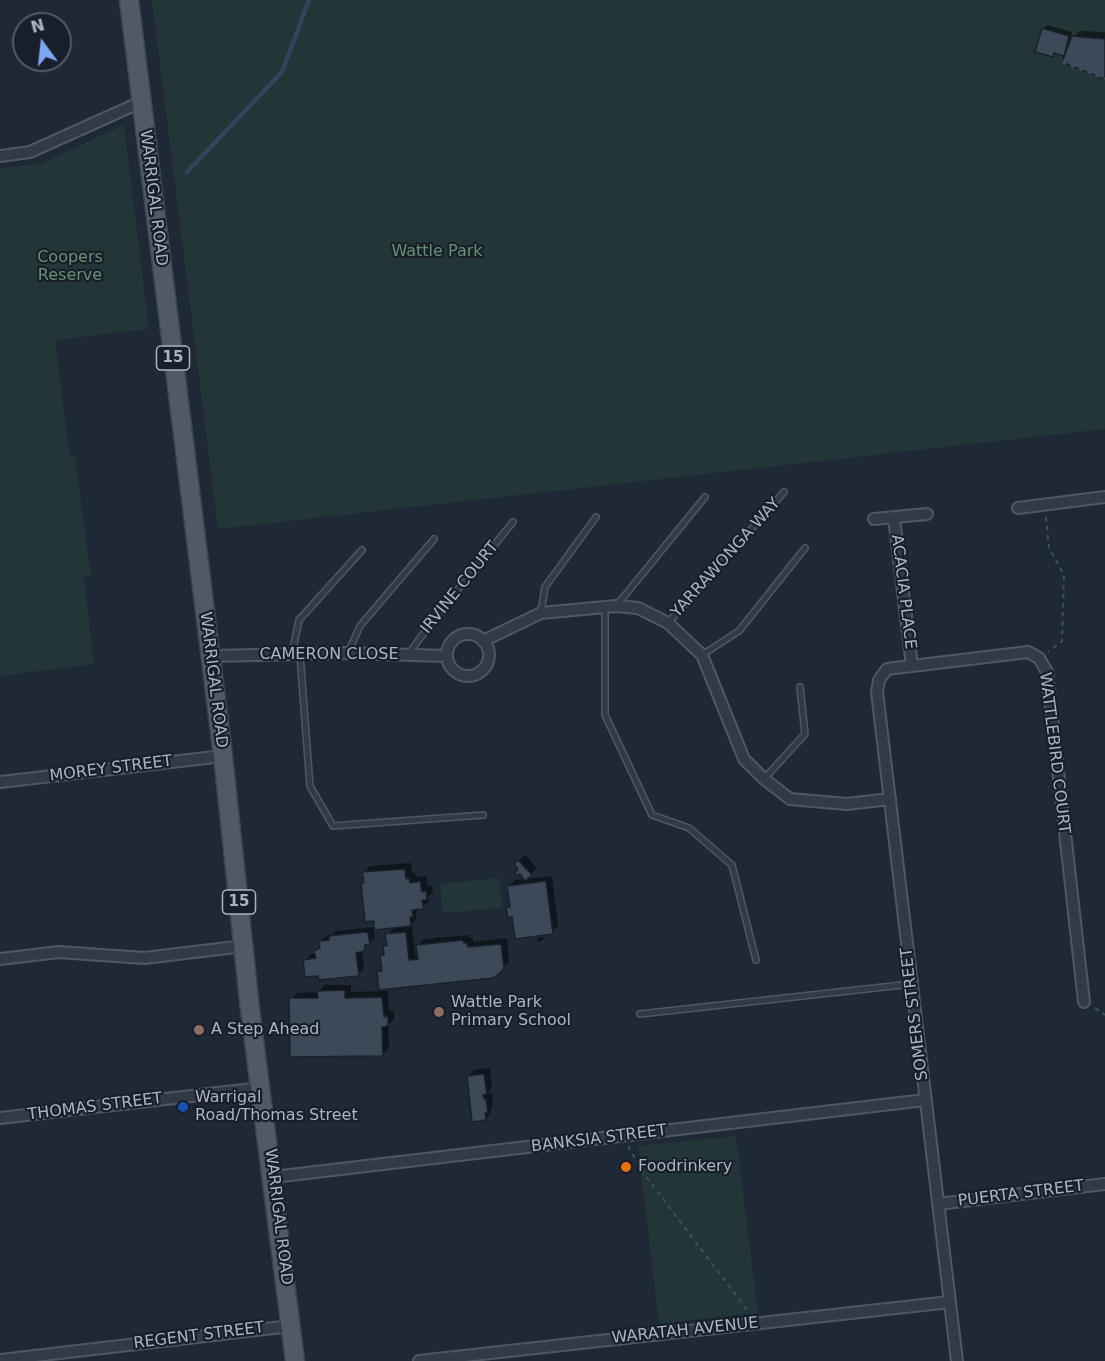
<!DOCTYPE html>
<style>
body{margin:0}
#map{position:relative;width:1105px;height:1361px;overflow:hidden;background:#1f2835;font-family:"DejaVu Sans",sans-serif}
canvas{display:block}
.north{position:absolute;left:12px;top:12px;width:60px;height:60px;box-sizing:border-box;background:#181f2a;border:2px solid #535b67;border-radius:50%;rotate:345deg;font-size:16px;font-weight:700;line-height:24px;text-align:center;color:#acb4c3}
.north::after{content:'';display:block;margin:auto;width:21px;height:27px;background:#7ea8f6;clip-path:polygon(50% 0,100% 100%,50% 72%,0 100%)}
</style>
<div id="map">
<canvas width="1105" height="1361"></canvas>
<div class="north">N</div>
</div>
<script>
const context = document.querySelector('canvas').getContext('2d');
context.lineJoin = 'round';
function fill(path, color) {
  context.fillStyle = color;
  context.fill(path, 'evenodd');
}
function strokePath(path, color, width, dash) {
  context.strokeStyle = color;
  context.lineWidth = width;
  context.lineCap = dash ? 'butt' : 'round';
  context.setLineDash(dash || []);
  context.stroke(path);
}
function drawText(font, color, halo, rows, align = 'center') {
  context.font = font + ' "DejaVu Sans",sans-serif';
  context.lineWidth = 4.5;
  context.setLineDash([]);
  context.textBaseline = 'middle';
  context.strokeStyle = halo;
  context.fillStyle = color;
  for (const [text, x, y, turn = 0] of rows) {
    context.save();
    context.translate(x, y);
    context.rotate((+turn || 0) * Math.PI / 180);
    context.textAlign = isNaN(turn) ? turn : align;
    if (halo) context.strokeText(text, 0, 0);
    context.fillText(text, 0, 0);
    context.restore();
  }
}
const green = new Path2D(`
 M152,0H1105V429L218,529Z
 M124,125L149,329L55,340L70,458L75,457L91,576L84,577L94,664L0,676V168L40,164Z
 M499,878L502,908L443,913L440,884Z
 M736,1136L758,1313L659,1324L638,1146Z`);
const shadow = new Path2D(`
 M1047,25L1072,32L1070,40L1080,31L1105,32V78L1069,49L1063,54L1056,52L1053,55L1043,29Z
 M525,855L537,868L525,879L552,876L558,926L552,932L513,915L508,908L511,905L509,886L515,880L525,879L516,864Z
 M411,863L412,873H415L416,877L426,876L428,886H432L433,892L428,897L429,901L416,912V919L408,927H412L415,955L419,954L418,946L424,939L469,935V938L473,937V942L507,938L509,961L507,964L500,971L379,973L383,968L382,956L385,953L384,947L388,943L387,935L395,927L374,929L375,937L362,950L364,968L358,974L319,975L305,961L311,954H316L315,952L321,946V941L327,935L333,934L336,931L376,927L375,919L363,884L365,881L364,872L370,866Z
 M543,936L544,939L538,942L537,939Z
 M325,985H351V992L388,991L389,1011H394V1019L388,1025L389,1048L383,1054L291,999L297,993L318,992Z
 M490,1068L492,1087L489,1090V1094L492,1093L493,1105L491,1107V1113L485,1119L468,1077L474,1070Z`);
const stream = new Path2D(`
 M187,172L282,72L309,0`);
const building = new Path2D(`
 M1042,28L1069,36L1064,56L1054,53L1053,57L1035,52Z
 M1072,36L1105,39V79L1062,62Z
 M518,860L532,875L525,881L520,874L518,876L515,873L518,869L514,864Z
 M405,869L406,879L409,878L410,883L420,881L422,892L426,891L427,900H422L424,909L412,910L413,917H410L411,926L374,930V921L365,922L361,883H364L362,872Z
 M546,881L553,934L515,939L512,917L508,918L506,907H510L507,886Z
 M365,932L368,933L370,944L365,945L364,951L356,953L359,976L319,980L318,976L305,977L303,960L316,958L314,951L320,948L319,941L329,940V936Z
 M406,932L409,960L418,959L416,945L463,940L464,943H467L468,947L501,944L504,968L501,972L493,978L379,990L377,972L382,971L380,956L384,955L383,946H387L385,934Z
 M345,990V998L382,997L384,1017L388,1016V1026L382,1027L383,1056L290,1057L289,998H318L317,991Z
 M484,1074L487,1094L483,1095L484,1099H486L488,1113H485L486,1120L472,1122L467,1076Z`);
const path = new Path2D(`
 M1062,62L1105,79
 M1046,517L1049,548L1064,575L1062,641L1048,652
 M1095,1008L1105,1015
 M628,1146L644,1174L748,1311`);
const service = new Path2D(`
 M617,605L705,497
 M605,607V715L652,815L689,828L732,865L756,960
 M541,612L545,587L596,517
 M668,623L784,492
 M348,653L360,626L434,539
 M292,654L299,620L362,550
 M300,655L310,786L333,826L483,815
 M408,655L433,620L513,522
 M702,655L739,631L805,548
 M764,779L805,734L800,687
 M640,1014L911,984`);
const minor = new Path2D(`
 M0,156L30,152L141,102
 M1018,508L1105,497
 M894,518L912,666
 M874,519L927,514
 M447 655a21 21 0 1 1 42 0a21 21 0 1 1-42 0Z
 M483,641L541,613L616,606L638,608L668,623L702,655L744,759L764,779L790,799L847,804L890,799
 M211,656L348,653L447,656
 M0,782L223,756
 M0,959L59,952L144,958L244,946
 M0,1118L261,1088
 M273,1177L925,1100
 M938,1204L1105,1184
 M0,1360L291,1326
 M419,1361L950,1302
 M957,1361L877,692L879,680L887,669L1028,652L1039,658L1047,672L1084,1002`);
const primary = new Path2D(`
 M129,0L223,756L250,1009L295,1361`);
const markers = [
 [439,1012,6,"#8d6e63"],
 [199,1030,6,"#8d6e63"],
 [183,1107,6,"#1a4fb4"],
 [626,1167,6,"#e8710a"]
];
const shields = [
 [173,358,33],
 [239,902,33]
];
const shieldNames = [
 ["15",173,358],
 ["15",239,902]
];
const streetNames = [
 ["WARRIGAL ROAD",153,198,83],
 ["YARRAWONGA WAY",726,558,-48],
 ["IRVINE COURT",460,588,-51],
 ["ACACIA PLACE",903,592,83],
 ["CAMERON CLOSE",329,655],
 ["WARRIGAL ROAD",213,680,83],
 ["WATTLEBIRD COURT",1054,753,83],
 ["MOREY STREET",111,769,-7],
 ["SOMERS STREET",915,1014,-97],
 ["THOMAS STREET",95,1107,-7],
 ["BANKSIA STREET",599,1139,-7],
 ["PUERTA STREET",1021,1194,-7],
 ["WARRIGAL ROAD",278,1217,83],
 ["WARATAH AVENUE",685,1331,-6],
 ["REGENT STREET",199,1336,-7]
];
const parkNames = [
 ["Wattle Park",437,252],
 ["Coopers",70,258],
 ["Reserve",70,276]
];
const poiNames = [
 ["Wattle Park",451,1003],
 ["Primary School",451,1021],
 ["A Step Ahead",211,1030],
 ["Warrigal",195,1098],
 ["Road/Thomas Street",195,1116],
 ["Foodrinkery",638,1167]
];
fill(green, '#223537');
fill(shadow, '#0007');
strokePath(stream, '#32435d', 4.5);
fill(building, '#3d4858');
strokePath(building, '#1a212c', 1.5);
strokePath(service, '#505764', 8);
strokePath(minor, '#505764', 14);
strokePath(primary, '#3c434f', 21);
strokePath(path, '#3e5054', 2, [4.5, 4.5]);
strokePath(service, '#323a46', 5);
strokePath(minor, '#323a46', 10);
strokePath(primary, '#505966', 18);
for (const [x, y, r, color] of markers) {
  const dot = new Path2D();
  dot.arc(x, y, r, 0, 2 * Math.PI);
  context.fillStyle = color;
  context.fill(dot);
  strokePath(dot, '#181f2a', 2);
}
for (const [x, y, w] of shields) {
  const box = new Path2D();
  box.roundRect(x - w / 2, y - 12, w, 24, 4.5);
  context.fillStyle = '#181f2a';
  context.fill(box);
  strokePath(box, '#acb4c3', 1.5);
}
drawText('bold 15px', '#acb4c3', null, shieldNames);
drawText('16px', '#acb4c3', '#181f2a', streetNames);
drawText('16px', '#659371', '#181f2a', parkNames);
drawText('16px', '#acb4c3', '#181f2a', poiNames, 'left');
</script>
